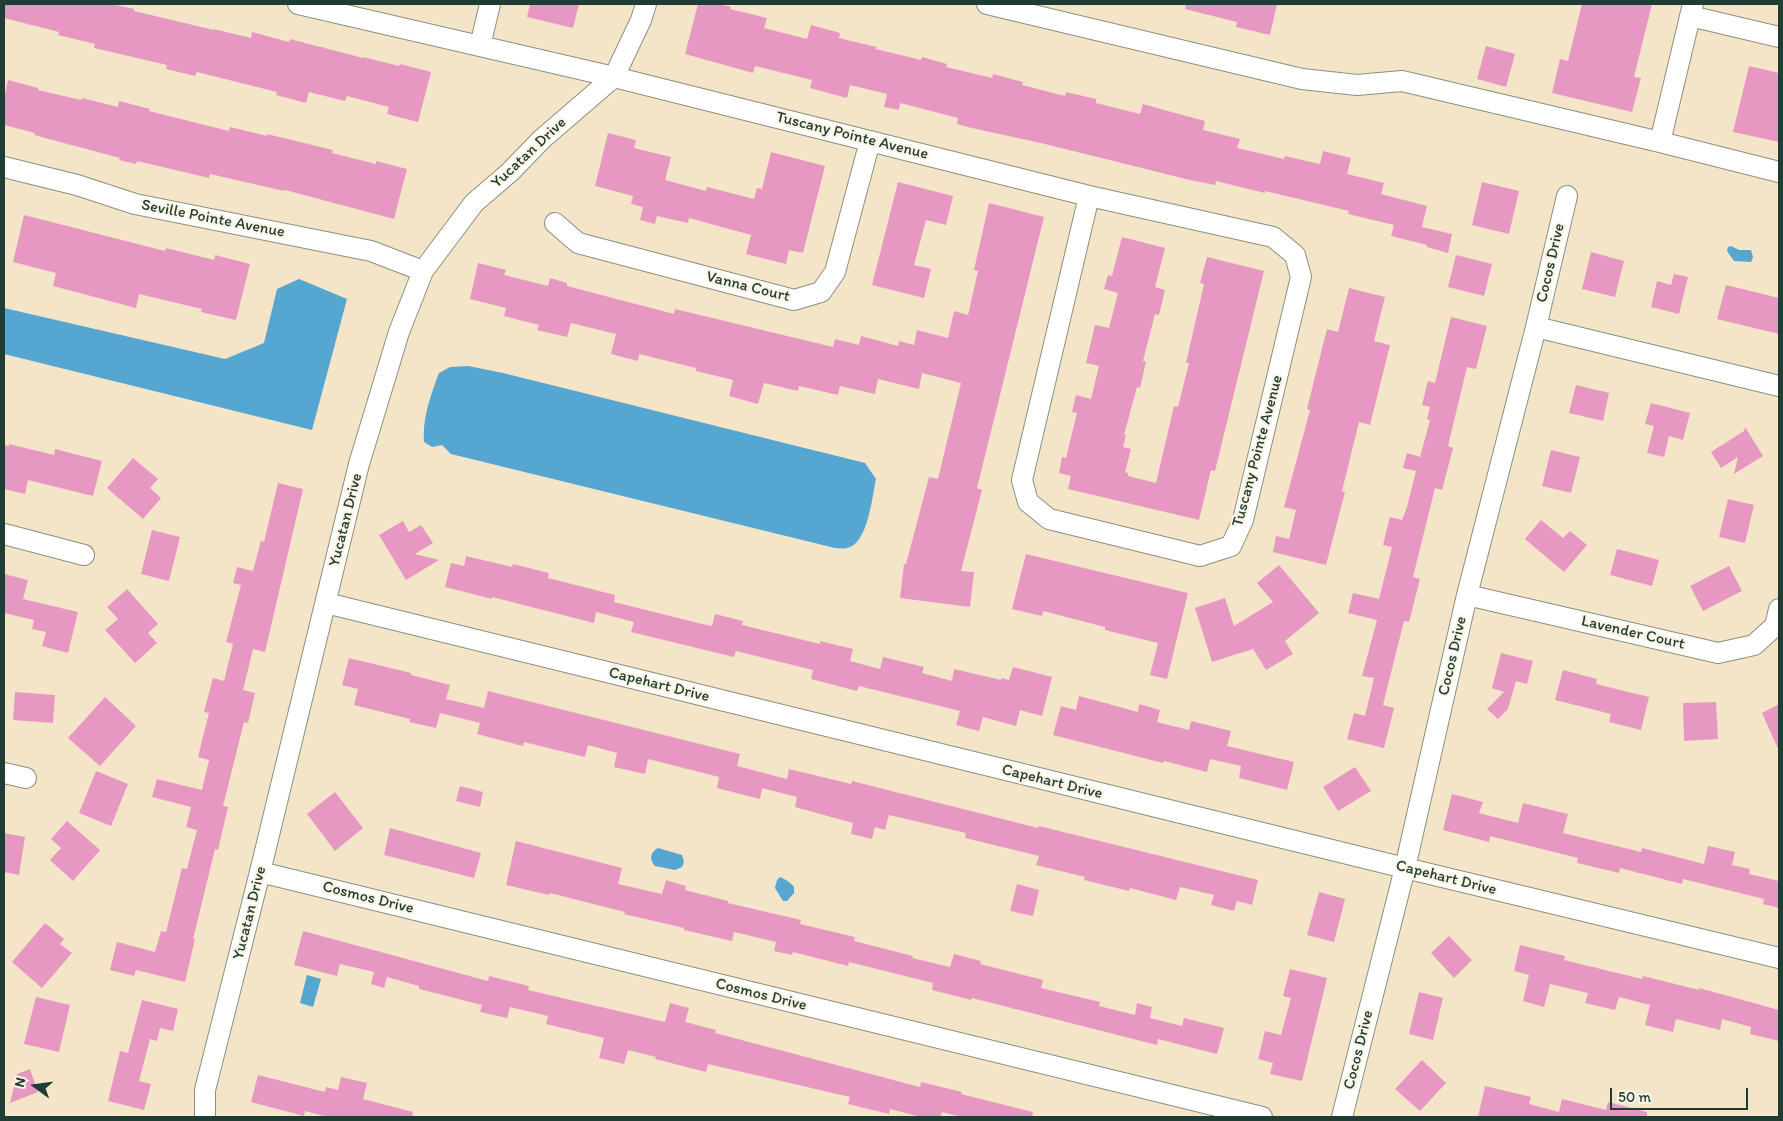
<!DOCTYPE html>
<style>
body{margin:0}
#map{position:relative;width:1783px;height:1121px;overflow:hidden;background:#f4e5c9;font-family:Itim,sans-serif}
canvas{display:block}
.frame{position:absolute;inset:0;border:5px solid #1f3d34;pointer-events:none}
.north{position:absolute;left:10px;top:1061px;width:50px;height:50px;-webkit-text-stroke:4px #fcf5e5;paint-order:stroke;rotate:284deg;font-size:14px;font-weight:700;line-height:20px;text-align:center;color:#1f3d34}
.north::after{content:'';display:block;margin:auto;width:18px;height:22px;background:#1f3d34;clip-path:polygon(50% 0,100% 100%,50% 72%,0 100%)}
.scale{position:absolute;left:1610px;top:1088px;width:138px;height:22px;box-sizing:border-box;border:2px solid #1f3d34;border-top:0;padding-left:6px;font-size:15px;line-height:18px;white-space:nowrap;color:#1f3d34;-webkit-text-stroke:4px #fcf5e5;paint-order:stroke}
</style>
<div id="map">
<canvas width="1783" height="1121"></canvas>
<div class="frame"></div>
<div class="north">N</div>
<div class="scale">50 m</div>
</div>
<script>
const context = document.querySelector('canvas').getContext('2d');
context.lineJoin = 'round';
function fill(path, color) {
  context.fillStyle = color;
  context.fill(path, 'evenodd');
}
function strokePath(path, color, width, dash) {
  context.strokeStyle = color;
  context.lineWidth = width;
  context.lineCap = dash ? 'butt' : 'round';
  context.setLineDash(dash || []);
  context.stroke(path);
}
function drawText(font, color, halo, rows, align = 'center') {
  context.font = font + ' Itim,sans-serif';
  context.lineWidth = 4.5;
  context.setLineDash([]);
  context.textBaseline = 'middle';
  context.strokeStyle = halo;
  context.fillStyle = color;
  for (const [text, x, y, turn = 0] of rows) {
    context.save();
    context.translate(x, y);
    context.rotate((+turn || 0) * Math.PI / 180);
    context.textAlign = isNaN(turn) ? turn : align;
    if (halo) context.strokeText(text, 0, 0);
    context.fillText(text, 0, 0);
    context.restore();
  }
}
const water = new Path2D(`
 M1731,246L1739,250H1751L1753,257L1751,262L1734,261L1727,251L1728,247Z
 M299,279L347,299L312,430L4,354V308L225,359L264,343L277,289Z
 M468,366L503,373L865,463L876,479C872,497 868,544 847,548C844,549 839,548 835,548L451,454L442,445L432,447L424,442C422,419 431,394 439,373L450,367Z
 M658,848L682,855L684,862L682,867L675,870L655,866C649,860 650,852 658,848Z
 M780,877C785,879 791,883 794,887V893L787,901H783L775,888L777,880Z
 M307,975L321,979L313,1007L300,1003Z`);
const building = new Path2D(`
 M4,4H111L134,9V11L214,30V29L251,38L252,32L289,42L290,39L363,58V57L399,66L400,64L431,72L418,122L387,114L389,107L347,96L345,101L309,92L306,103L276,95L277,92L197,72L195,76L166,69L167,65L94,48L95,44L58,35L59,32L4,18Z
 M530,4H579L573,28L527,17Z
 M698,4H718L731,7L730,9L767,18L764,28L807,39L811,25L840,33L839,38L876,47V49L921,60L922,57L947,64L946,67L992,78L993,74L1023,82L1022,85L1065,96L1066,92L1096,99V103L1140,114L1143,104L1168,111L1205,121L1203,130L1240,139L1237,148L1284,159L1285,156L1320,164L1323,151L1351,158L1347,174L1384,183L1381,194L1427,206L1422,227L1452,234L1448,253L1427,247V245L1391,236L1394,225L1348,214L1349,211L1265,191V193L1216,181L1215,185L1190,180L1045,144L972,128L957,124L958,118L900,103L899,110L884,107L887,94L850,85L847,98L810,88L812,80L755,66L753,73L685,54Z
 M1186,4H1277L1270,35L1236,27L1237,22L1185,9Z
 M1582,4H1652L1634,77L1641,78L1632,112L1552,93L1560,59L1568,61Z
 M1486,46L1515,54L1506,87L1477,79Z
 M1749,66L1779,73V142L1733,132Z
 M8,80L38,88V90L81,100L82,98L118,107L119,101L150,109L149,111L229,131L230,127L267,136V134L333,150L332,153L376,164V161L407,169L394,219L285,190L284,191L210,174L209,178L137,161L136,164L119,160L120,158L34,135L35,133L4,125V99Z
 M608,133L636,140L634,148L671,157L665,180L706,191L707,187L754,199L757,188L762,189L771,152L825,166L803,253L789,250L786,264L746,254L751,235L689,218L688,223L657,216L655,224L640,220L643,207L631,204L633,196L595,186Z
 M898,182L953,196L946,225L926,220L914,265L931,269L924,298L872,285Z
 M1482,182L1519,191L1509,234L1472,225Z
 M989,203L1044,217L977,488L982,490L961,571L974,572L970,607L900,598L904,564H906L929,477L938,479L961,383L922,373L919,389L878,379L875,394L840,386L838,395L799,386L798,391L764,383L758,404L729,396L733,380L696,371V368L639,354L638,361L611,354L616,334L571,323L567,337L537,330L539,325L504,316L506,308L470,299L478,263L506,270L504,275L548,286L550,278L567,283V286L674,314L675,309L833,347L835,339L859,345L861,336L898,346L899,341L914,345L917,330L948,338L954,311L968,315L978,271L974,270Z
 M24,215L165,251L166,248L214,260L215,255L250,264L236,320L201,312L202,309L139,294L136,308L53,286L56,273L13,262Z
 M1122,237L1165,248L1155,287L1165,290L1159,315L1155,314L1143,361L1146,362L1140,388L1137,387L1124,435H1126L1123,447L1131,449L1125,472L1128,473V476L1156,483L1174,406L1178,407L1189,363H1186L1204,284L1200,283L1207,257L1264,271L1215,471L1211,470L1199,520L1068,489L1071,476L1059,473L1062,457L1066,458L1077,413L1072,412L1076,395L1091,399L1099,366L1086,363L1095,325L1109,328L1118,293L1104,289L1108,275L1112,276Z
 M1591,252L1624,261L1615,297L1582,289Z
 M1456,255L1492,264L1484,296L1448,287Z
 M1674,274L1688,277L1679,314L1651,307L1657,281L1671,285Z
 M1726,285L1779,298V334L1717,319Z
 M1349,288L1385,297L1374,341L1390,345L1370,425L1359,422L1342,491L1345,492L1326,565L1273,552L1276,536L1289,539L1296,510L1284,507L1310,410L1307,409L1327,329L1338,332Z
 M1451,317L1487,326L1476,369L1467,367L1448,446L1453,448L1442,490L1435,488L1413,577L1420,579L1409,622L1404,621L1383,705L1394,708L1384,748L1347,739L1354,713L1365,716L1374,678L1362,676L1377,620L1348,613L1353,593L1379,599L1392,547L1383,545L1390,517L1402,520L1407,507L1416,471L1403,468L1407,453L1420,457L1430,420L1427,419L1430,407L1422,405L1428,381L1435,383Z
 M1576,385L1609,393L1603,421L1569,413Z
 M1651,403L1690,413L1683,440L1669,436L1664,457L1647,453L1654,426L1645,424Z
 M1745,427L1763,456L1734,474L1738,457L1721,468L1711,452L1744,431Z
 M9,444L54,455L55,449L102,461L93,496L28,480L25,494L4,489V445L9,446Z
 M1551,450L1580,457L1571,493L1542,486Z
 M133,458L158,479L150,488L161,498L143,519L107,488Z
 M278,483L303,489L265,652L253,649L243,690L255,693L248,723L244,722L223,806L228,807L218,850L215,849L193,939H195L185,982L136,970L134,976L110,970L117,942L155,952L161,931L166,932L182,868L187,869L197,830L186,827L191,807L152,797L157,779L202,790L209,760L198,757L209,713L204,712L213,678L224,681L233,644L226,642L241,585L233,583L237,567L253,571L261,541L264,542Z
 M1728,499L1754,505L1745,543L1719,537Z
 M1541,520L1563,538L1570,531L1587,545L1564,572L1525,539Z
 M403,521L409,532L421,525L433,543L415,554L439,560L406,580L379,535Z
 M152,530L180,537L169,581L141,574Z
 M1617,549L1659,560L1652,586L1610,575Z
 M1026,554L1188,593L1167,679L1150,675L1158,643L1105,630V627L1043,611L1042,616L1012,609Z
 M466,556L512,567L513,564L549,573L548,578L615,595L614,602L698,623L712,626L715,614L743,621L742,625L820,644V641L853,649L850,661L880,669L883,657L924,667L922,673L952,681L954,669L1001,680V678L1009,680L1013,667L1052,677L1042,716L1020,710L1016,726L983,717L979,731L956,725L960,711L859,686L857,691L811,679L813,670L736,651L734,657L631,632L634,622L596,612L594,623L492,597V599L445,587L451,563L464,566Z
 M1279,565L1319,613L1285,641L1293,654L1266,670L1253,649L1212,662L1195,608L1225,598L1234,626L1273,602L1257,583Z
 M1729,566L1742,591L1703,611L1690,586Z
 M4,574L28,580L23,599L78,612L68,653L42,646L46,632L32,629L34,620L4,613Z
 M127,589L158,624L148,633L157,643L135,663L105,630L118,619L107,607Z
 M1501,653L1533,661L1527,684L1516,681L1508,709L1498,719L1487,709L1504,692L1492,688Z
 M349,658L411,673V675L450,685L446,699L484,708L488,691L740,754L737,766L787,779L789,769L851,784L852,781L1038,828L1039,826L1258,880L1252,905L1237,901L1234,911L1211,905L1214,895L1180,887L1176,900L1130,888L1129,891L1084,880L1085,877L1036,865L1039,856L965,838L966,833L889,815L885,830L875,827L872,839L851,834L853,823L795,807L797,797L762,788L760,799L717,788L719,777L648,759L645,774L614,767L617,753L588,745L585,757L524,742L523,746L477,734L480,723L440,713L436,728L409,722L410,719L354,705L358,689L342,685Z
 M1563,670L1597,679L1596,684L1649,697L1641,730L1609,722L1611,714L1555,700Z
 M15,692L55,695L53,723L13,720Z
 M1079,696L1138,712L1139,704L1160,710L1157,722L1189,730L1191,721L1231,731L1227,746L1294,762L1287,790L1239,778L1241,766L1210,759L1207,772L1164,761L1163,763L1053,735L1061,706L1076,710Z
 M105,697L136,726L100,766L68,738Z
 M1716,702L1718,739L1684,741L1683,703Z
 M1779,704V751L1762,713Z
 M1355,767L1371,791L1338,811L1323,787Z
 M96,771L128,784L111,826L79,813Z
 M460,786L483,792L480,807L456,801Z
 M335,792L363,828L335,851L307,814Z
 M1452,794L1483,802L1479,813L1518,823L1523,803L1568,814L1563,833L1641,852L1642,848L1704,864L1708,846L1735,852L1732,865L1750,869L1749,874L1779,881V908L1763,904L1764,899L1683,879L1682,884L1620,868L1619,873L1577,863L1578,858L1490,836L1489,842L1443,830Z
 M67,821L100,850L73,881L50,860L61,848L51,839Z
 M390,828L481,853L474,878L384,855Z
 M4,833L25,837L19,875L4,872Z
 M516,841L622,868L618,884L662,894L666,880L686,886L685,890L728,901V903L801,920L800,924L855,937L854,941L913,956L912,958L950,967L954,954L981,961L980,964L1043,980L1041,988L1100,1002L1099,1006L1135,1015L1137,1003L1152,1007L1150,1018L1182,1026L1184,1018L1224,1028L1217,1054L1158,1039L1157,1045L972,998L971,1000L932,990L933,983L849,962L848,966L793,952L792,955L774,951L776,942L734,932L732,941L684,930V928L624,914L625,912L550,893L549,895L506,885Z
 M1017,884L1039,890L1033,916L1010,911Z
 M1319,892L1345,899L1334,942L1307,935Z
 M45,923L64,939L60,944L72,953L42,988L12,962Z
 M303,931L488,981L489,976L529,986L528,990L665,1022L670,1003L689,1008L685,1022L716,1030L715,1033L920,1087L921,1082L962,1092L961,1094L1033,1112L1032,1117H962L942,1112L940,1117H921L890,1109L889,1114L848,1104L850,1097L708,1064L706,1072L655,1059L656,1057L628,1050L624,1064L599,1058L604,1038L546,1024L548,1016L510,1007L507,1018L480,1012L482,1005L419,989V986L387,977L384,988L371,984L374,972L340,964L337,976L294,965Z
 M1449,936L1472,960L1454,978L1431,953Z
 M1520,945L1565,956L1564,960L1642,979L1643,976L1699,990V988L1779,1010V1041L1750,1034L1751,1027L1722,1019L1720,1030L1676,1019L1673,1032L1645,1025L1650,1005L1619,997L1615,1010L1585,1003L1588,993L1550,984L1544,1007L1523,1001L1529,975L1514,971Z
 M1290,969L1327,978L1302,1081L1270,1074L1273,1063L1258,1059L1265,1031L1281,1035L1291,998L1283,996Z
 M1419,992L1443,998L1433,1040L1409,1034Z
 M36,997L70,1005L59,1052L24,1044Z
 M142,1000L178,1009L173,1031L160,1028L157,1041L150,1039L139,1081L151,1084L144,1110L108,1101L120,1051L128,1053Z
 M1422,1060L1446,1083L1420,1111L1395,1089Z
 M30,1069L38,1092L10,1103L17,1074Z
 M258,1075L325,1092L326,1087L338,1090L341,1077L367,1083L363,1099L413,1112L412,1117H328L305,1111L304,1116L251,1102Z
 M1485,1086L1531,1097L1529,1104L1559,1112L1562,1099L1606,1110L1608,1102L1647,1112V1117H1478Z`);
const minor = new Path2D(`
 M298,4L614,77L1089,196L1273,237L1295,255L1301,277L1243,520L1231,546L1200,556L1049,519L1028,502L1022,480L1089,196
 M987,4L1302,79L1357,85L1402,81L1660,142
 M1693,4L1660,142L1779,172
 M1690,16L1779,37
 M480,46L490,4
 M4,167L77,185L135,204L371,251L423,271
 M555,223L578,243L794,300L821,292L835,272L870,141
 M1536,327L1779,386
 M4,534L84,555
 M1467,595L1718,653L1754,645L1775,626L1779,609
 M326,603L1405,868L1779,958
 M4,773L26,778
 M260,872L1262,1117
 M205,1117V1090L260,872L359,464L399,332L423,271L474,203L510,172L542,139L614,77L641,20L646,4
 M1342,1117L1405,868L1467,595L1536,327L1567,196`);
const streetNames = [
 ["Tuscany Pointe Avenue",852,136,14],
 ["Yucatan Drive",529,153,-43],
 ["Seville Pointe Avenue",213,219,11],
 ["Cocos Drive",1551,263,-77],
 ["Vanna Court",748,287,14],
 ["Tuscany Pointe Avenue",1258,451,-75],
 ["Yucatan Drive",346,520,-76],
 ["Lavender Court",1633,633,13],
 ["Cocos Drive",1453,656,-77],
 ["Capehart Drive",659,685,14],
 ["Capehart Drive",1052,782,14],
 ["Capehart Drive",1446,878,14],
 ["Cosmos Drive",368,898,14],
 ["Yucatan Drive",250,913,-76],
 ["Cosmos Drive",761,995,14],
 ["Cocos Drive",1359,1050,-76]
];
fill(water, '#55a6d0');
fill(building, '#e798c2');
strokePath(minor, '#8a917e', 22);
strokePath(minor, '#fff', 20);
drawText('16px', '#1f3d34', '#fcf5e5', streetNames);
</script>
